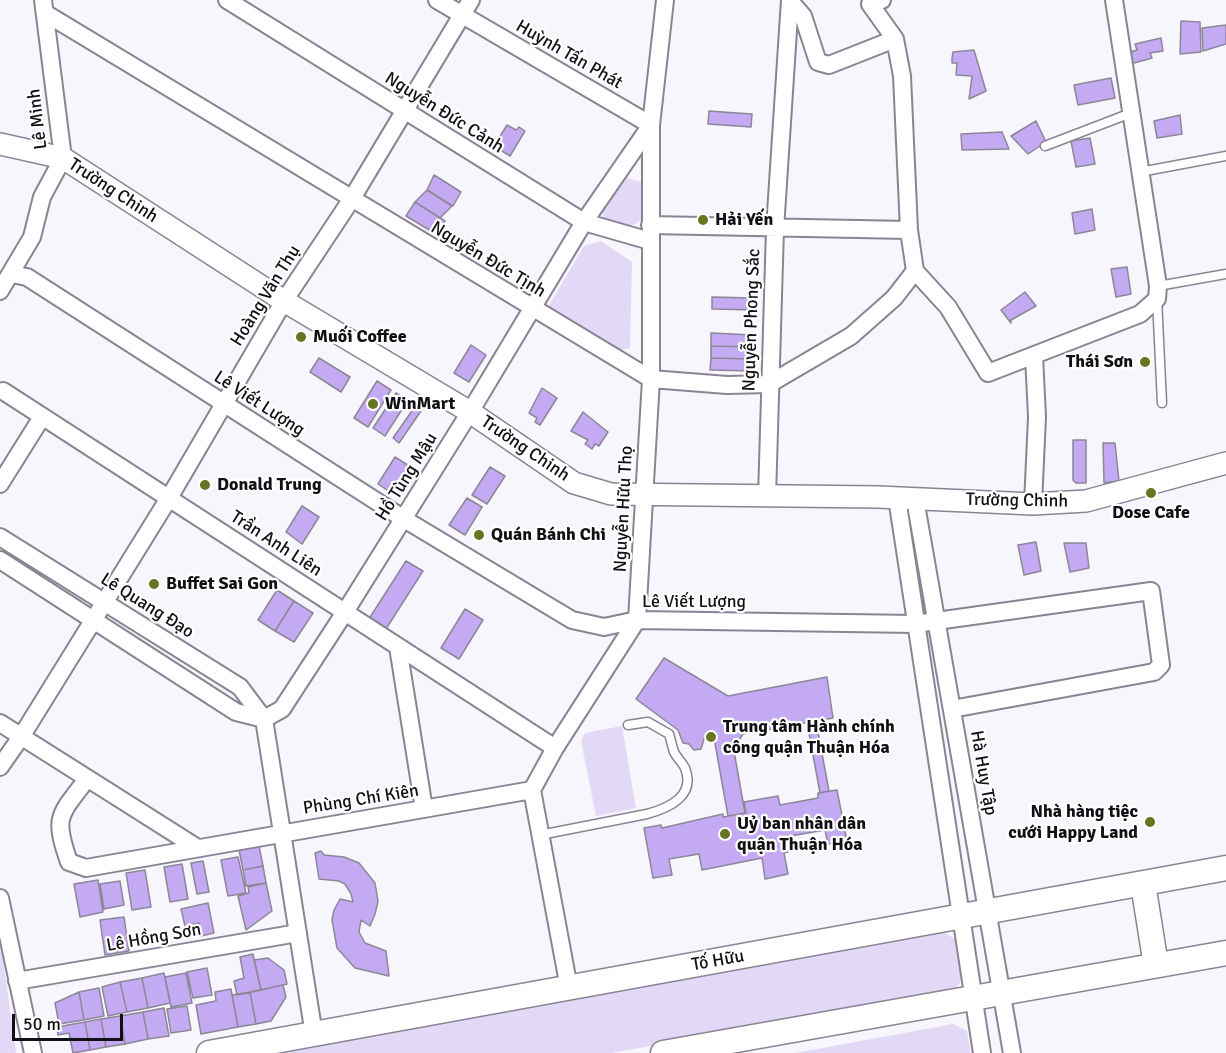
<!DOCTYPE html>
<meta charset="utf-8">
<style>
body{margin:0}
#map{position:relative;width:1226px;height:1053px;overflow:hidden;background:#f8f6fd;font-family:Signika,sans-serif}
canvas{display:block}
.scale{position:absolute;left:12px;top:1014px;width:111px;height:27px;box-sizing:border-box;border:3px solid #111015;border-top:0;padding-left:8px;font-size:18px;line-height:21px;white-space:nowrap;color:#111015;-webkit-text-stroke:4px #fff;paint-order:stroke}
</style>
<div id="map">
<canvas width="1226" height="1053"></canvas>
<div class="scale">50 m</div>
</div>
<script>
const context = document.querySelector('canvas').getContext('2d');
context.lineJoin = 'round';
function fill(path, color) {
  context.fillStyle = color;
  context.fill(path, 'evenodd');
}
function strokePath(path, color, width, dash) {
  context.strokeStyle = color;
  context.lineWidth = width;
  context.lineCap = dash ? 'butt' : 'round';
  context.setLineDash(dash || []);
  context.stroke(path);
}
function drawText(font, color, halo, rows, align = 'center') {
  context.font = font + ' Signika,sans-serif';
  context.lineWidth = 4.5;
  context.setLineDash([]);
  context.textBaseline = 'middle';
  context.strokeStyle = halo;
  context.fillStyle = color;
  for (const [text, x, y, turn = 0] of rows) {
    context.save();
    context.translate(x, y);
    context.rotate((+turn || 0) * Math.PI / 180);
    context.textAlign = isNaN(turn) ? turn : align;
    if (halo) context.strokeText(text, 0, 0);
    context.fillText(text, 0, 0);
    context.restore();
  }
}
const green = new Path2D(`
 M627,178L645,183V215C635,230 621,226 606,223L602,211L621,180Z
 M601,241L632,262L630,348L613,352L555,318L548,307L584,246Z
 M622,726L636,808L596,816L581,741L585,733Z
 M933,933H945L958,941C961,961 970,982 949,993L611,1053H262Z
 M0,945L3,959L16,1053H0Z
 M953,1024L967,1031L971,1053H795Z`);
const building = new Path2D(`
 M1181,21L1200,22L1201,52L1180,54Z
 M1226,25V44L1203,51L1202,28Z
 M1161,38L1163,51L1150,53L1152,58L1127,65L1124,54L1137,50L1135,44Z
 M974,50L986,91L969,99L972,76L956,75L957,63H952V58L953,52Z
 M1111,78L1115,98L1078,105L1074,85Z
 M709,111L752,114L751,127L708,124Z
 M1180,115L1182,134L1157,138L1154,121Z
 M1036,121L1046,142L1028,154L1011,136Z
 M507,125L516,130L519,127L525,131L510,156L494,146Z
 M1002,132L1009,149L962,150L961,134Z
 M1090,138L1095,164L1076,167L1071,141Z
 M434,175L461,192L453,206L427,190Z
 M427,190L452,206L440,218L415,202Z
 M415,202L445,221L436,234L406,216Z
 M1092,209L1095,230L1075,234L1072,213Z
 M1127,267L1131,294L1116,297L1111,269Z
 M1025,292L1036,306L1011,320V323L1001,310Z
 M712,297L754,298V310L712,309Z
 M711,333L753,335V347L711,346Z
 M471,345L486,355L469,382L454,373Z
 M711,346L753,347L752,359L711,358Z
 M319,358L350,377L341,392L310,372Z
 M711,358L752,359L751,371L710,370Z
 M377,381L391,390L368,427L354,418Z
 M542,388L557,398L540,425L535,422L537,418L529,413Z
 M396,393L408,400L385,436L373,428Z
 M414,408L421,411L399,443L393,438Z
 M583,412L608,432L599,446L595,444L592,449L585,444L588,440L571,431Z
 M1073,440H1086V483H1076L1073,480Z
 M1103,443H1115L1119,481L1104,483Z
 M395,457L411,467L393,494L378,484Z
 M490,467L505,476L487,504L472,495Z
 M467,498L482,507L465,535L449,525Z
 M302,506L319,517L302,544L286,532Z
 M1036,542L1041,571L1024,575L1018,545Z
 M1064,543H1086L1089,568L1070,572Z
 M406,561L423,571L384,632L367,622Z
 M277,590L294,601L275,631L258,620Z
 M294,601L313,613L294,642L275,631Z
 M465,609L483,620L459,659L441,648Z
 M664,658L728,696L827,677L833,718L743,734L739,740H732L745,813L728,816L714,738L704,739L701,749L694,750L689,744L683,743L678,730L636,699Z
 M816,721L829,791L820,793L807,722Z
 M837,790L847,841L828,844L825,830L785,837L788,852L784,853L788,874L765,879L762,858L702,870L699,854L669,859L672,875L653,878L644,828L661,825L662,828L723,814V817L746,813L744,802L778,796L780,805L818,798V793Z
 M259,846L263,866L243,870L239,850Z
 M321,851L324,855L344,857L359,863L375,883L378,901L375,914L370,926L361,920L359,932L365,943L386,951L389,976L355,968L337,948L332,920L334,910L340,899L353,902L351,894L345,884L339,881L319,879L315,853Z
 M238,857L246,893L228,896L221,860Z
 M203,861L209,892L197,894L191,863Z
 M182,864L188,899L170,902L164,867Z
 M263,866L266,883L246,886L243,870Z
 M145,870L151,907L132,910L126,873Z
 M98,880L103,912L80,917L74,884Z
 M120,881L124,905L104,909L100,884Z
 M266,883L272,911L246,930L238,896L249,893L248,887Z
 M208,903L214,933L201,936L199,923L185,926L181,909Z
 M124,917L129,951L105,955L100,920Z
 M253,954L261,990L237,995L234,981L244,978L240,957Z
 M268,958L284,970L287,984L261,990L254,960Z
 M207,968L212,995L193,998L187,972Z
 M164,973L170,1003L148,1008L142,978Z
 M186,973L192,1003L171,1007L165,977Z
 M142,978L148,1008L127,1012L120,982Z
 M120,982L127,1012L108,1016L102,987Z
 M283,985L286,997L271,1021L256,1024L250,992Z
 M99,988L104,1016L84,1020L79,992Z
 M231,989L238,1027L201,1034L196,1005L216,1001L215,992Z
 M79,992L84,1020L59,1024L55,1003Z
 M250,992L256,1024L238,1027L232,995Z
 M187,1006L191,1030L171,1033L167,1009Z
 M164,1008L169,1036L148,1039L143,1012Z
 M143,1012L148,1039L125,1044L120,1016Z
 M120,1016L125,1044L106,1047L101,1019Z
 M101,1019L106,1047L90,1050L85,1022Z
 M85,1022L90,1050L73,1053L69,1033L58,1035L57,1027Z`);
const service = new Path2D(`
 M1045,146L1131,113
 M1140,172L1226,156
 M1158,286L1226,274
 M1157,299L1162,403
 M540,835L647,814C669,808 696,796 685,768C682,762 677,758 674,752C672,746 671,740 669,734L648,722L628,725`);
const minor = new Path2D(`
 M227,0L584,222L650,241
 M882,0L870,4L895,39L902,76L909,230L915,271L948,307L988,373L1140,314L1157,299L1158,286L1114,0
 M790,1L803,16L818,62L829,65L895,39
 M45,13L651,379L727,385L769,384L851,336L894,298L915,271
 M650,225L909,230
 M11,274L27,277L404,519L572,620L604,627L637,620L915,624L1151,591L1161,665L1154,672L952,709
 M0,291L32,237L42,197L63,158L43,0
 M3,391L555,748
 M0,484L42,417
 M767,497L775,229L790,0
 M897,498L982,1053
 M915,499L1012,1053
 M1033,504L1037,417L1034,356
 M0,537L240,687L264,719L314,1035
 M0,560L236,712L264,719
 M398,647L424,809
 M264,719L282,709L345,612L470,412L584,222L651,125L437,0
 M0,723L196,847
 M0,767L21,737L169,498L284,301L351,200L471,0
 M87,779C59,816 53,816 69,862L86,868L532,790
 M0,898L33,1053
 M17,981L298,933
 M569,988L532,790L555,748L637,620L651,379V125L665,0`);
const tertiary = new Path2D(`
 M0,144L63,158L284,301L470,412L574,483L611,494L878,497L1033,504L1086,501L1226,463`);
const secondary = new Path2D(`
 M1143,884L1156,965
 M209,1053L1226,868
 M663,1053L1226,953`);
const markers = [
 [703,220,6,"#657522"],
 [301,337,6,"#657522"],
 [1145,362,6,"#657522"],
 [373,404,6,"#657522"],
 [205,485,6,"#657522"],
 [1151,493,6,"#657522"],
 [479,535,6,"#657522"],
 [154,584,6,"#657522"],
 [711,737,6,"#657522"],
 [1150,822,6,"#657522"],
 [725,834,6,"#657522"]
];
const streetNames = [
 ["Huỳnh Tấn Phát",569,55,30],
 ["Nguyễn Đức Cảnh",444,113,32],
 ["Lê Minh",38,119,-97],
 ["Trường Chinh",113,191,33],
 ["Nguyễn Đức Tịnh",488,260,31],
 ["Hoàng Văn Thụ",266,296,-58],
 ["Nguyễn Phong Sắc",752,320,-88],
 ["Lê Viết Lượng",259,404,33],
 ["Trường Chinh",525,449,34],
 ["Hồ Tùng Mậu",407,477,-58],
 ["Trường Chinh",1017,501,1],
 ["Nguyễn Hữu Thọ",624,509,-87],
 ["Trần Anh Liên",276,544,33],
 ["Lê Viết Lượng",694,602],
 ["Lê Quang Đạo",147,606,32],
 ["Hà Huy Tập",983,773,80],
 ["Phùng Chí Kiên",361,800,-9],
 ["Lê Hồng Sơn",154,938,-10],
 ["Tố Hữu",718,961,-10]
];
const poiNames = [
 ["Hải Yến",715,220],
 ["Muối Coffee",313,337],
 ["Thái Sơn",1133,362,"right"],
 ["WinMart",385,404],
 ["Donald Trung",217,485],
 ["Dose Cafe",1151,513,"center"],
 ["Quán Bánh Chi",491,535],
 ["Buffet Sai Gon",166,584],
 ["Trung tâm Hành chính",723,727],
 ["công quận Thuận Hóa",723,748],
 ["Nhà hàng tiệc",1138,812,"right"],
 ["cưới Happy Land",1138,833,"right"],
 ["Uỷ ban nhân dân",737,824],
 ["quận Thuận Hóa",737,845]
];
fill(green, '#e2d9f6');
fill(building, '#c3aaf2');
strokePath(building, '#8c8796', 1.5);
strokePath(service, '#898494', 11);
strokePath(minor, '#898494', 20);
strokePath(tertiary, '#898494', 24);
strokePath(secondary, '#898494', 27);
strokePath(service, '#fff', 8);
strokePath(minor, '#fff', 16);
strokePath(tertiary, '#fff', 21);
strokePath(secondary, '#fff', 24);
for (const [x, y, r, color] of markers) {
  const dot = new Path2D();
  dot.arc(x, y, r, 0, 2 * Math.PI);
  context.fillStyle = color;
  context.fill(dot);
  strokePath(dot, '#fff', 2);
}
drawText('18px', '#111015', '#fff', streetNames);
drawText('bold 18px', '#111015', '#fff', poiNames, 'left');
</script>
